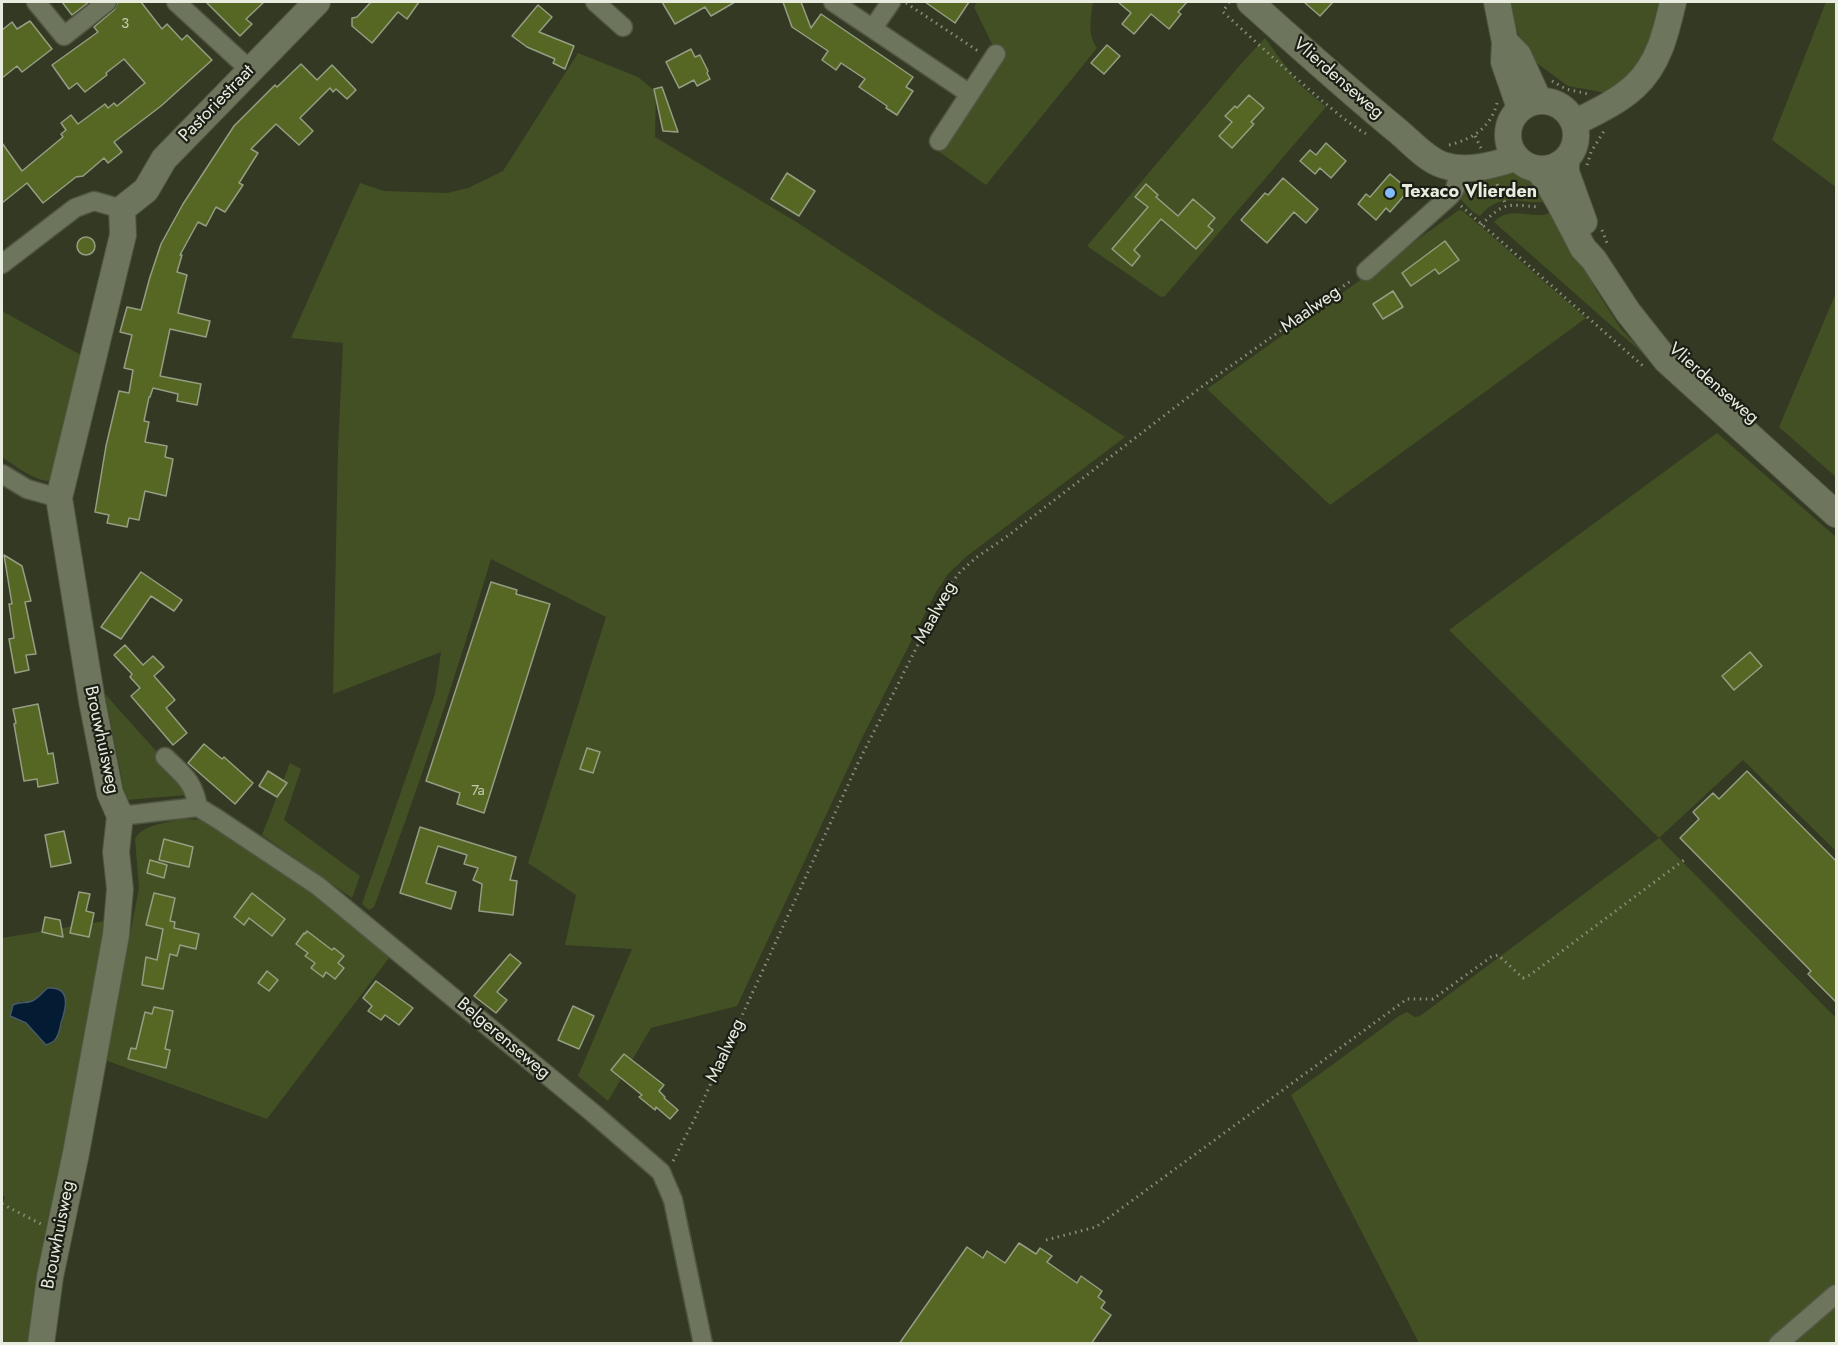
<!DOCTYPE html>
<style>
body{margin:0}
#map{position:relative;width:1838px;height:1345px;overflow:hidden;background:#333923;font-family:Jost,sans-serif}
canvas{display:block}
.frame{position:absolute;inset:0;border:3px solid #e8ecdf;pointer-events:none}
</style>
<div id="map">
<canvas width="1838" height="1345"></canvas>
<div class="frame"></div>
</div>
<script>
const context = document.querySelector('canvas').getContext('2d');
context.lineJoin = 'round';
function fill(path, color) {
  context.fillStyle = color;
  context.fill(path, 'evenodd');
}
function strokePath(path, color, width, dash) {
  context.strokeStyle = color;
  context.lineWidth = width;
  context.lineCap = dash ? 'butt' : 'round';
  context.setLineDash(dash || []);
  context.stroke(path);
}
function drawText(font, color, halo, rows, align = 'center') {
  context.font = font + ' Jost,sans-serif';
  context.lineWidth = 4.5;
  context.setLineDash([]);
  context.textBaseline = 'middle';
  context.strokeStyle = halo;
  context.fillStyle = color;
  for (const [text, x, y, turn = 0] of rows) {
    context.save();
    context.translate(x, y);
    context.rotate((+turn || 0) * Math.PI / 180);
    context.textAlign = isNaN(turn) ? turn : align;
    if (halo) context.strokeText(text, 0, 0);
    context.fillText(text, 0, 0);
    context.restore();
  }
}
const green = new Path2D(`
 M977,2H1093C1091,18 1087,34 1097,48L986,185L938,151L1002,54L994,48L974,7Z
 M1508,2H1668L1641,68L1606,93L1568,86L1538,64L1530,62L1521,42Z
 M1826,2H1836V187L1772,140Z
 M1265,38L1298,83L1326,107L1165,296L1161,297L1087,246L1240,65Z
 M578,53L638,77L656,92L655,137L798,223L1125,437L967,556L948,574L936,592L861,740L737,1006L651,1028L608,1101L578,1076L632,949L565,945L576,895L528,863L606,617L491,559C456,676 417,792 374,907L369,910L362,904L435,694L441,652L333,694L338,448L343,343L291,338L360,183L384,191L447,193L468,188L503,171Z
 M1500,167C1530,173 1532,179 1552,200C1523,209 1505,187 1480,216L1473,212L1460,199C1469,182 1483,176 1500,167Z
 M1459,210L1463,211L1586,318L1330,505L1207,389Z
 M1556,210L1596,290L1621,329L1648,358L1494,222C1508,207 1524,216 1542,215C1546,215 1551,212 1556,210Z
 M1836,293V477L1779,427Z
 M2,311L86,358L54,481C36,483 16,466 2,457Z
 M1717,433L1836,537V851L1743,760L1659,838L1836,1018V1283L1766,1343H1419L1291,1095L1399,1016L1407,1012L1415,1017L1420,1016L1659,838L1449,630Z
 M105,694L183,781L187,795L126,800Z
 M290,763L301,769L284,820L360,876L352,898L262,835Z
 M182,819L208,820L308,886L392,954L267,1119L105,1060L139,888L135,839C143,824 166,823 182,819Z
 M111,920L29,1343H2V1205L5,1197L2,1195V938ZM41,993L66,1007C62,1021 60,1040 46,1045L26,1023L20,1001C30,1003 35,1001 41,993Z
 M1836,1301V1343H1788Z`);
const water = new Path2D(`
 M48,988C72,986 66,1009 61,1023C60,1029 58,1037 54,1041C51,1043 49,1044 46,1045L26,1023L10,1016L13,1005C21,1001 25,1004 32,1001C38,999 42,992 48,988Z`);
const building = new Path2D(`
 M62,2H89L72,15Z
 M118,2H141L162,29L167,24L182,40L187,35L212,60L161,106L114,142L122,152L108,163L104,158L83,176L76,177L43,203L27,183L2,203V143L22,171L63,137L61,134L66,130L61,123L71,115L78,124L105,104L108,108L114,103L117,106L145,83L124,59L106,73L107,75L85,92L77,83L69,89L52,65L98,32L94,27L114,10Z
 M206,2H264L246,19L252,24L240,36Z
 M371,2H419L407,19L398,12L372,43L352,26V18L357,17Z
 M662,2H735L711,16L705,7L675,24Z
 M783,2H801L811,28L821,14L913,77L906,87L913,91L897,115L886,108L887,106L859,87L865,79L841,63L836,70L822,60L828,51L792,27Z
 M925,2H969L955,23Z
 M1118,2H1187L1178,12L1181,14L1169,29L1151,14L1134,34L1122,24L1131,13Z
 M1304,2H1333L1320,16Z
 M538,5L552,17L539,32L574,46L565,69L553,63L555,59L527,47L512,36Z
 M30,21L52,49L22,72L17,66L2,78V30L12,22L17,29Z
 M1107,45L1120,56L1104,74L1091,63Z
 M691,49L695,57L700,55L708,71L707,73L710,79L697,86L694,80L679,88L666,62Z
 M301,64L317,80L332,65L356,90L347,99L336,89L333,92L330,88L300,118L313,131L299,145L276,124L251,149L258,153L239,183L243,185L225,212L216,207L206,226L198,222L180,255H182L177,272L187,275L178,313L210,321L206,337L170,329L160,376L201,384L197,405L177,401L178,394L153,388L150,397H149L144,421L149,422L145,442L167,446L165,457L173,459L166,496L145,491L139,520L129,518L127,527L107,523L109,515L95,512L106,446L119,391L129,393L133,370L124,368L132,335L120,332L127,307L141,310L150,277L161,244L183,204L234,126L275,85L277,87Z
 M662,87L678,132L663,131L654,89Z
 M1249,95L1264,108L1251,122L1254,124L1232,148L1219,136L1232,122L1225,116L1235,106L1237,108Z
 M1326,143L1346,161L1331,178L1320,168L1315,174L1300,161L1310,150L1316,155Z
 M787,173L815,191L799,216L771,199Z
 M1390,174L1409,190L1390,212L1386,208L1376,220L1358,204L1366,194L1370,197Z
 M1283,178L1318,209L1306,223L1294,212L1267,243L1241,220L1265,193L1268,195Z
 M1146,184L1158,195L1156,197L1178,216L1193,199L1215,218L1208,226L1213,230L1196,249L1161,219L1134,250L1140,256L1132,266L1112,249L1148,207L1135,197Z
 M77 246a9 9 0 1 1 18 0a9 9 0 1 1-18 0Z
 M1445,241L1459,260L1439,274L1435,269L1411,286L1402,273Z
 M1393,291L1403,307L1383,319L1373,304Z
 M4,555L22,566L31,601L25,602L36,654L26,655L29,670L15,673L9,639L14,638L9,604H12Z
 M141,572L182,600L174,611L151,596L121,639L101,627Z
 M491,582L517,590L516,594L550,604L484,813L457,804L460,793L426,781Z
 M125,645L143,665L153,656L164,667L154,676L175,700L166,708L187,733L173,745L131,696L140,688L130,677L132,674L114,655Z
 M1750,652L1762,666L1734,690L1722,676Z
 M38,704L48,754L53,753L58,783L38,787L37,779L24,781L14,724L16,723L13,709Z
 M204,744L222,759L224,757L253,783L235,804L188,763Z
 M587,748L600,752L593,773L580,769Z
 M268,771L287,783L277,797L259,786Z
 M1747,771L1836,861V1002L1808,974L1811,971L1680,838L1699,819L1693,812L1713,793L1719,799Z
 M420,827L516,857L510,880L517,881L513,915L479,911L482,884L473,880L478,868L464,864L467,855L438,846L426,883L456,892L451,909L400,893Z
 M64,831L71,863L51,867L45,835Z
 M164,839L193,847L189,867L159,860Z
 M150,860L167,865L164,878L147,873Z
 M79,892L90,894L86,911L94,913L89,937L70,933Z
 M154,893L175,898L170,921L175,922L174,928L199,934L196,949L180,945L177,956L170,954L163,989L142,985L146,957L157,960L163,929L146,925Z
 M252,893L285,919L272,936L249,918L244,925L234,917Z
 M45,917L60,920L63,937L42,932Z
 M307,931L332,950L334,948L344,956L338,963L344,968L335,979L326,972L323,977L311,968L315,963L305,956L308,953L296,944L304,933L305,934Z
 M510,954L521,963L497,992L507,1000L496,1013L474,996Z
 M267,971L278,980L269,991L258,983Z
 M376,981L413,1008L399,1025L385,1015L381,1020L368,1011L372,1006L363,998Z
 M573,1006L594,1016L579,1049L558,1040Z
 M154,1007L173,1011L165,1049L170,1050L166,1068L128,1059L131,1048L136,1049L145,1012L152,1014Z
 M624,1054L664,1085L659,1091L665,1097L664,1098L678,1110L670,1119L656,1107L655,1110L639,1097L642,1095L611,1070Z
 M1019,1243L1036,1254L1040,1248L1052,1256L1047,1262L1077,1283L1081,1276L1102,1291L1098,1297L1105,1302L1101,1308L1111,1315L1091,1344H899L967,1247L983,1258L987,1251L1005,1263Z`);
const path = new Path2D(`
 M1229,2L1223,12C1243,30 1354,134 1370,135
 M906,3L978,51
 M1552,81L1566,89L1588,94
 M1475,136L1481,148
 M1449,145C1473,139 1491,127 1497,103
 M1587,165L1591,152L1604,131
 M1497,184L1506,205
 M1461,206L1643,366
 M1481,225C1504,202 1507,204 1538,207
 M1602,230L1607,243
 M673,1161L695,1118L858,763L931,619L948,588L960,572L977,557L1005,538L1204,385L1352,280
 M2,1204L41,1224
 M1046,1240L1096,1227L1407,999H1433L1491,957L1498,955L1523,978L1530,975L1684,860`);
const street = new Path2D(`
 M36,2L64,36L107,2
 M176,2L249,69
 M595,2L623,27
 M833,2L970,94
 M873,28L891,2
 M939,141L996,54
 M2,264L75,208L94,201L122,209
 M1366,271L1450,196L1455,189L1460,168
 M2,474L27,489L59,498
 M165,757C183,775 193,780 198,807
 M120,816L198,807L216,818L318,886L593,1113L661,1172L673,1200L703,1344
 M1778,1344L1836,1294`);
const secondary = new Path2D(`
 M1250,2C1299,46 1348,90 1399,132C1412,143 1427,160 1443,165C1466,173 1494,165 1515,158
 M1497,2L1505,42L1504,62L1520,108
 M1505,42L1518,55L1539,101
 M1508 135a34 34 0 1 1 68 0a34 34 0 1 1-68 0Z
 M1574,123C1594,113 1618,102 1635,86C1659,64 1666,32 1673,2
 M1566,160V172L1584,222
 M1537,169L1546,179L1559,202L1583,248L1594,260L1628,312L1666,360L1836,514
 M41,1344L50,1277L76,1153L116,935L120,889L116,852L120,816L110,793L92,701L59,498L123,235L122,209L146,190L164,159L317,2`);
const markers = [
 [1390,193,6,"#84bbfb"]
];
const numberNames = [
 ["3",125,24],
 ["7a",478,791]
];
const streetNames = [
 ["Vlierdenseweg",1338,79,41],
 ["Pastoriestraat",217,104,-46],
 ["Maalweg",1311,310,-35],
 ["Vlierdenseweg",1713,384,41],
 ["Maalweg",936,613,-61],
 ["Brouwhuisweg",101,740,78],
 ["Belgerenseweg",503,1039,40],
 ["Maalweg",726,1051,-65],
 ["Brouwhuisweg",59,1235,-79]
];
const poiNames = [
 ["Texaco Vlierden",1402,193]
];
fill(green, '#435024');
fill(water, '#041b34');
strokePath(water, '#485a67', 1.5);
fill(building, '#566723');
strokePath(building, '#959d83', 1.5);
strokePath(street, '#505542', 21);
strokePath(secondary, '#505542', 28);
strokePath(path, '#898e7c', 3, [1.5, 4.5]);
strokePath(street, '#6d755c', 18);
strokePath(secondary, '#6d755c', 26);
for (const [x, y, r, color] of markers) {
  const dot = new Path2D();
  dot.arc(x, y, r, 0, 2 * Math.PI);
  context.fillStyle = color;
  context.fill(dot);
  strokePath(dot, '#1c1f15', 2);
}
drawText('15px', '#c4cbb0', null, numberNames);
drawText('18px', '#e8ecdf', '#1c1f15', streetNames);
drawText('bold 18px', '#e8ecdf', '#1c1f15', poiNames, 'left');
</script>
